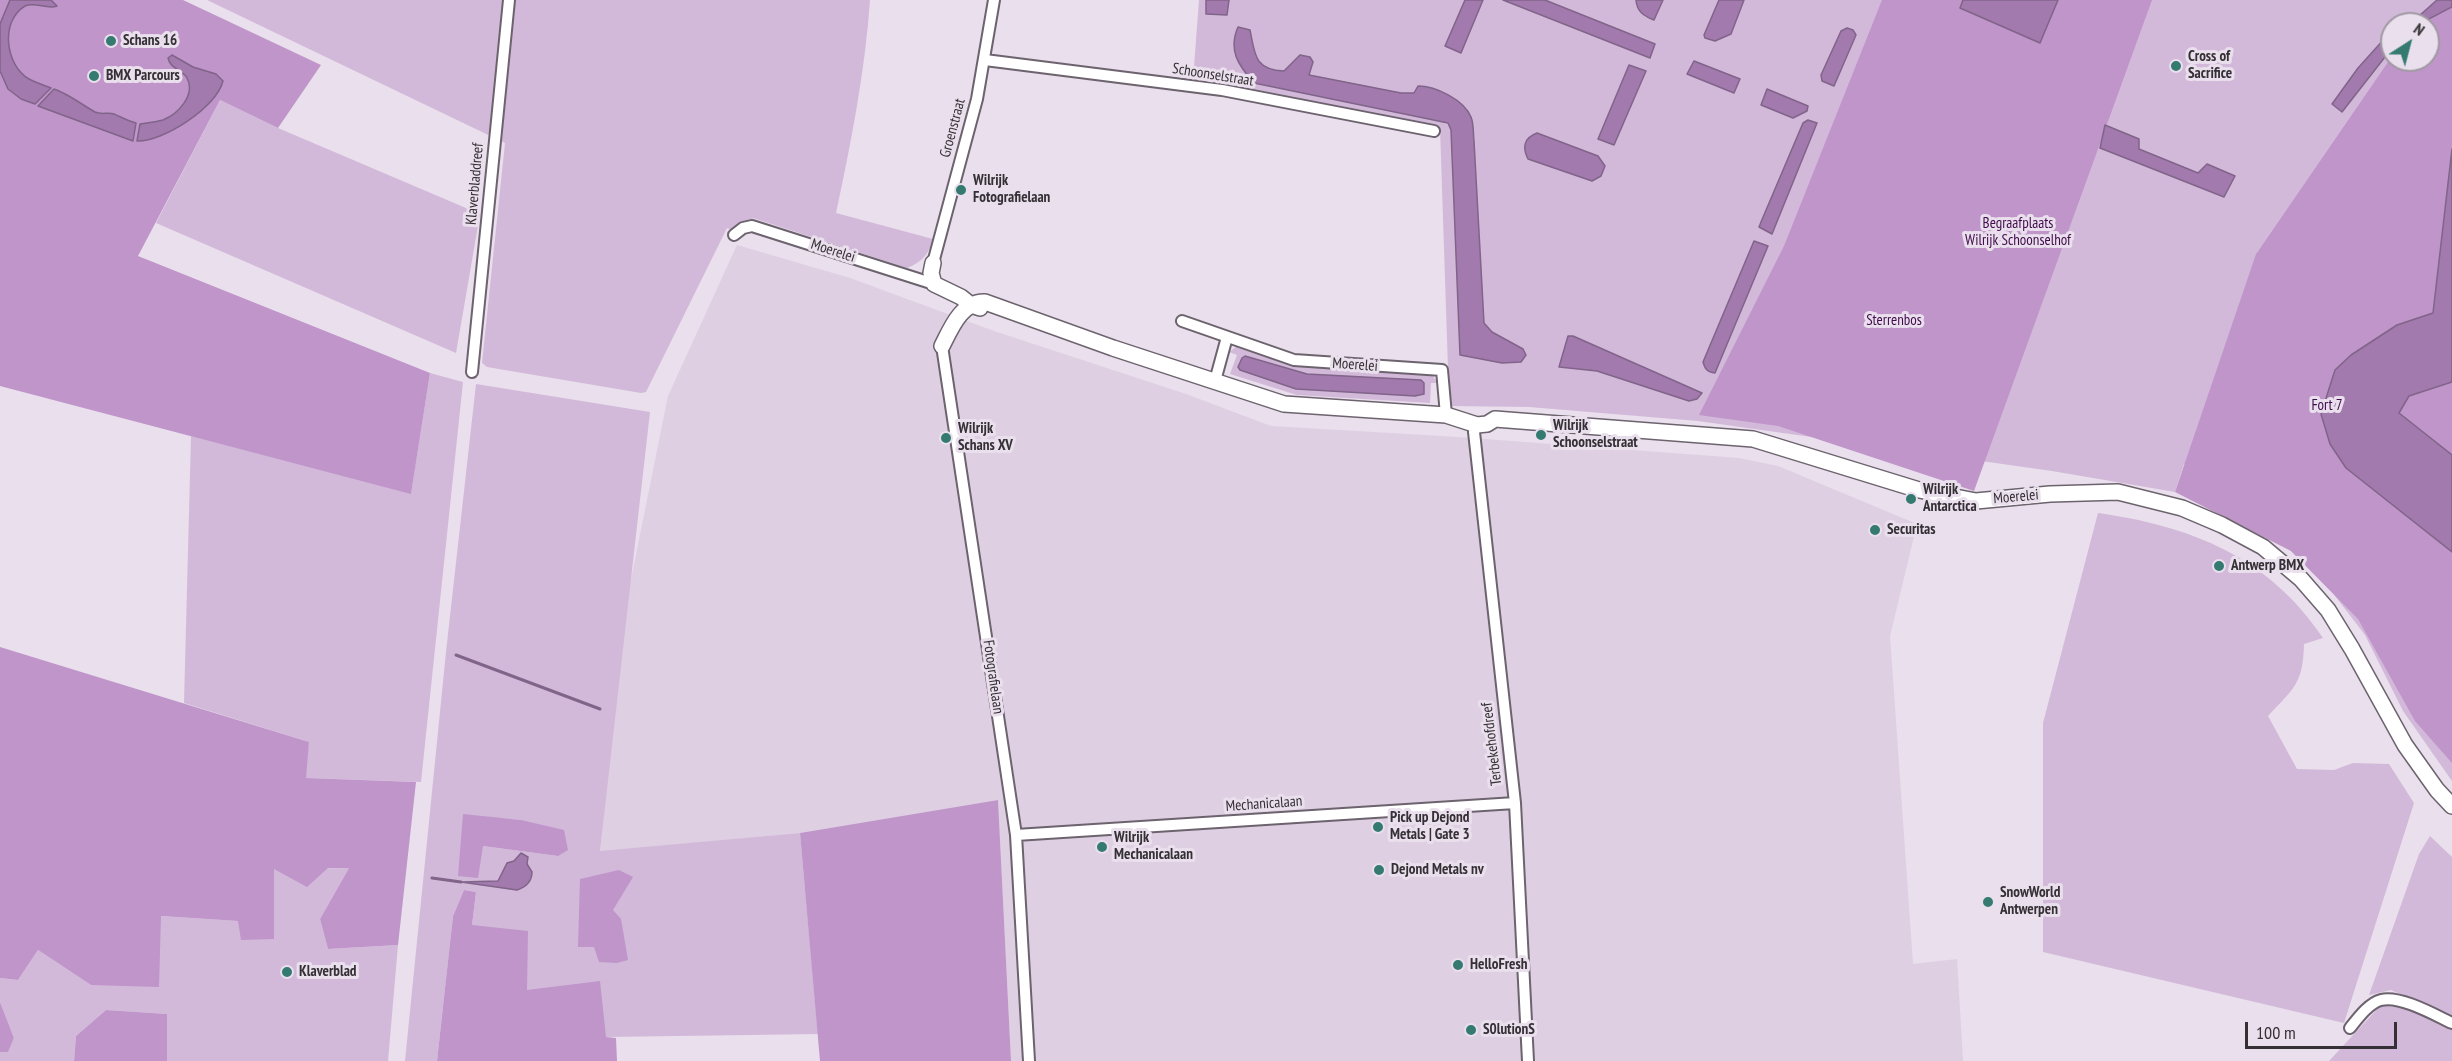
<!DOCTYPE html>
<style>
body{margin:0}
#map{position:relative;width:2452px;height:1061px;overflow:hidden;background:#eadfec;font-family:"PT Sans Narrow",sans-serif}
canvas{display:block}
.north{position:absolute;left:2380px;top:12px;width:60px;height:60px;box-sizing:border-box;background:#eadfec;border:2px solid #a199a3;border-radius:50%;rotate:36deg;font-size:16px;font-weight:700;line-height:24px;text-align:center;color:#343035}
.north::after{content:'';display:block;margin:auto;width:21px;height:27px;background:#347a71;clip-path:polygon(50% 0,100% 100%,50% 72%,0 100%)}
.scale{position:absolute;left:2245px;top:1022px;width:152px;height:27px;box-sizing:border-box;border:3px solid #343035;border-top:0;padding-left:8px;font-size:18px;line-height:21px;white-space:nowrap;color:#343035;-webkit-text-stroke:4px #eadfec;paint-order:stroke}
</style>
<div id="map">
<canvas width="2452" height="1061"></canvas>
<div class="north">N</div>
<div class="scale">100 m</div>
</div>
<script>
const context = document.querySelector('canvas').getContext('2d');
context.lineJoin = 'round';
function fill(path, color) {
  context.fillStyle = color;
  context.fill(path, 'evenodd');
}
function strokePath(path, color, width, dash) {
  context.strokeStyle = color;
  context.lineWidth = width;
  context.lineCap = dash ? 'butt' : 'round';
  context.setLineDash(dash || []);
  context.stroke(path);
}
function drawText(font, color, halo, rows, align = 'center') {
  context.font = font + ' "PT Sans Narrow",sans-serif';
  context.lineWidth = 6;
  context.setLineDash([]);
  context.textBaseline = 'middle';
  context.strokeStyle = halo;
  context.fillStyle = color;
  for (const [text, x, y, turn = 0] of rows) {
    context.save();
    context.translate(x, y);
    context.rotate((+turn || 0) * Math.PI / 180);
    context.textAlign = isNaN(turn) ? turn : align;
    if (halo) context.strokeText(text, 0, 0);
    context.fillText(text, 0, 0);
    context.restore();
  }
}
const built = new Path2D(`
 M737,245L850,278L994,331L1186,394L1271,426L1458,437L1739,458L1778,466L1917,524L1890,636L1913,964L1957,959L1963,1061H1011L998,800L800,833L600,852L623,619L668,396Z`);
const green = new Path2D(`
 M207,0H870C865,72 851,142 836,213L933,239C929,254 922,262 907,268L753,218L745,235L727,228L646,392L641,393L487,367L482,363L505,143Z
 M1199,0H2437L2410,24H2392V56L2256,254L2452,32V781L2403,711L2365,635L2332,592L2291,551L2184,464L2175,492L2052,471L1698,421L1529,407L1451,406L1448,369L1440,128L1193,80Z
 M220,100L278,128L480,214L456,353L156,223Z
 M1236,347H1243L1289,363L1431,374L1438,383H1431L1430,403L1297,395L1230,374L1237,355L1229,352Z
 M430,373L463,382L421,782L305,778L309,742L184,703L191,436L411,493Z
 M476,384L650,412L600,851L800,833L818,1034L606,1037L527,990L472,925L476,892L464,890L453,916L437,1061H405L446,652ZM497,818L521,820L558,856L483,846Z
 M2098,513C2191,526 2269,557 2323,638L2304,644C2303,684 2294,688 2268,716L2297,769L2334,770L2353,763L2389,764L2414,803L2344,1023L2043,952V723Z
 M2430,836L2452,857V1018L2391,990L2369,995L2419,854Z
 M349,868L320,919L328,949L398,945L388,1061H167V1014L106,1010L76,1036L74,1061H0V1052L8,1051L14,1038L0,1002V978L18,980L38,950L91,985H117L160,916L239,921L273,869Z
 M2381,1005L2411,1009L2452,1028V1061H2329Z`);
const forest = new Path2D(`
 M0,0H183L321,65L278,128L220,100L138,256L430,373L411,494L0,386Z
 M1882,0H1963L1960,8L2040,43L2058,0H2152L1974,491L1778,426L1699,415L1784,246Z
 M2452,7V149L2433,314L2397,325L2335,370L2321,414L2438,541L2452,552V763L2415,721L2358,619L2291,551L2175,492L2256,254L2392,56V60H2428V24H2419L2433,15Z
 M2452,382V455L2399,413L2409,396Z
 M0,647L309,742L306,778L416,782L398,945L328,949L320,919L349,868H328L307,887L274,869V939L241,940L238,921L161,916L159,987L91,985L38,950L18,980L0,978Z
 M998,800L1011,1061H820L800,833Z
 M463,814L521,820L564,830L568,850L558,856L483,846L478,878L458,876Z
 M619,870L633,877L613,910L621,919L628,960L617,963L599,962L594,947H578L580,879Z
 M464,890L476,892L472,925L528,931L527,990L600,981L606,1037L616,1038L617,1061H437L453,916Z
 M0,1002L14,1038L8,1052H0Z
 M106,1010L167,1014V1061H74L76,1036Z`);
const water = new Path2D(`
 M10,0H51L57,6C47,10 35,1 25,6C0,21 5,65 29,79C36,83 44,85 51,88L35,104L21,99L8,89L0,71V24Z
 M1206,0H1229L1227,15L1206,14Z
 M1465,0H1483L1461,53L1445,46Z
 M1503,0H1545L1655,44L1650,58Z
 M1636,0H1663L1654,20C1644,16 1637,12 1636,0Z
 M1719,0H1744L1731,34L1715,41L1705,38L1704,35Z
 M1963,0H2058L2040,43L1960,8Z
 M2437,0H2452V7C2439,13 2424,24 2410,24Z
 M1238,27L1250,30C1255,54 1254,70 1284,71L1300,55L1310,57L1313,62L1309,75L1401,93H1414L1418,86C1436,86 1464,100 1471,117C1474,124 1473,134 1474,141L1484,323L1492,332L1523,349L1526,355L1521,362L1502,363L1460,355L1451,130L1448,123L1254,83C1238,65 1228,50 1238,27Z
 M1847,28L1853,30L1856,35L1834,86L1822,81L1821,75L1841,31Z
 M2385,38L2392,42V48L2342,112L2332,104L2358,68Z
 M172,55L193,67L216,74L223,81C217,107 163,142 137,141L140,124C147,123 156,122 163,120C178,114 196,95 187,78C182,69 170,69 168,58Z
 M1694,61L1740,79L1734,93L1687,74Z
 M1629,65L1646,71L1614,145L1598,139Z
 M54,89C69,94 82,105 95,112C101,115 108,112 114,114C121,117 128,121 136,123L133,141L38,106Z
 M1767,89L1808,106L1807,111L1793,118L1761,105Z
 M1808,120L1817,123L1772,234L1759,227L1761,222L1803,123Z
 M2105,125L2139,139V149L2198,173L2207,164L2235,176L2224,197L2100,148Z
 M1537,133L1598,156L1605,166L1601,176L1592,181L1528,159C1522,147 1524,138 1537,133Z
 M2452,149V382L2409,396L2399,413L2452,455V552L2346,468L2330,444L2321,414L2335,370L2351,355L2397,325L2433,313Z
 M1754,241L1768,246L1715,373C1707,372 1705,369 1703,362Z
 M1568,336H1573L1702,393L1697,399L1689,401L1597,371L1559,367Z
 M1245,356L1307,374L1421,380L1424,383V394L1415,396L1296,389L1240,370L1238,367L1242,358Z
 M521,853L528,857L527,864L532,872C532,882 526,887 517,890L461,882L498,881L507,863L514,861Z`);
const stream = new Path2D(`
 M456,655L600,709
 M432,878L461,882`);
const street = new Path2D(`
 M985,60L1222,90L1434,131
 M734,235L743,228L752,226L934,284
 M933,263L977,99L994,0
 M1182,321L1294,360L1442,370L1446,415
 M942,346L1016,835L1029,1061
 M472,372L509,0
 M1215,381L1227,337
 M1477,425L1474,432L1515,803L1528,1061
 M1016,835L1515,803
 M2350,1028C2358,1018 2369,1003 2381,1000C2400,995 2435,1015 2452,1023`);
const secondary = new Path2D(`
 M933,263L931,273L934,284L961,297L971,305L980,308
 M942,346C951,328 962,301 985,302L1113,348L1284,404L1446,415L1477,425L1487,424L1495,419L1753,439L1919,490L1976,501L2050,494L2118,492L2182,508L2222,525L2263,547L2301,579L2328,610L2352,649L2405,745L2437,790L2452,806`);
const markers = [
 [111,41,6,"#347a71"],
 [2176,66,6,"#347a71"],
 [94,76,6,"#347a71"],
 [961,190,6,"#347a71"],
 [1541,435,6,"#347a71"],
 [946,438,6,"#347a71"],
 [1911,499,6,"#347a71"],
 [1875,530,6,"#347a71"],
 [2219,566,6,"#347a71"],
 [1378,827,6,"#347a71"],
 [1102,847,6,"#347a71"],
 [1379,870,6,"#347a71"],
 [1988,902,6,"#347a71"],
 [1458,965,6,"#347a71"],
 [287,972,6,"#347a71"],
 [1471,1030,6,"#347a71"]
];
const poiNames = [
 ["Schans 16",123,41],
 ["Cross of",2188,57],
 ["Sacrifice",2188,74],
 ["BMX Parcours",106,76],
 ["Wilrijk",973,181],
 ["Fotografielaan",973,198],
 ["Wilrijk",1553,426],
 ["Schoonselstraat",1553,443],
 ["Wilrijk",958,429],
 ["Schans XV",958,446],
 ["Wilrijk",1923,490],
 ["Antarctica",1923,507],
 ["Securitas",1887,530],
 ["Antwerp BMX",2231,566],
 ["Pick up Dejond",1390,818],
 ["Metals | Gate 3",1390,835],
 ["Wilrijk",1114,838],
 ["Mechanicalaan",1114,855],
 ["Dejond Metals nv",1391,870],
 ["SnowWorld",2000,893],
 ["Antwerpen",2000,910],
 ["HelloFresh",1470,965],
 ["Klaverblad",299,972],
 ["S0lutionS",1483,1030]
];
const streetNames = [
 ["Schoonselstraat",1213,75,9],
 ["Groenstraat",953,128,-75],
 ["Klaverbladdreef",475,184,-85],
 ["Moerelei",833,251,18],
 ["Moerelei",1355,365,4],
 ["Moerelei",2016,497,-5],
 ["Fotografielaan",993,677,82],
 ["Terbekehofdreef",1492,744,-97],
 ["Mechanicalaan",1264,804,-4]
];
const parkNames = [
 ["Begraafplaats",2018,224],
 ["Wilrijk Schoonselhof",2018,241],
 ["Sterrenbos",1894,321],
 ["Fort 7",2327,406]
];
fill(built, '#decfe2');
fill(green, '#d2b9d9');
fill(forest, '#bf95ca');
fill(water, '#a27aad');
strokePath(water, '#816489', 1.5);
strokePath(stream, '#816489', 3);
strokePath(street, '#6c636e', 14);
strokePath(secondary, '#6c636e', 18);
strokePath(street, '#fff', 10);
strokePath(secondary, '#fff', 15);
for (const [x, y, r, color] of markers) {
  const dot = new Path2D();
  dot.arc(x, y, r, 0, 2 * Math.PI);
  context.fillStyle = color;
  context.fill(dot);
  strokePath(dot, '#eadfec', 2);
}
drawText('bold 15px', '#343035', '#eadfec', poiNames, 'left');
drawText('15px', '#343035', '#eadfec', streetNames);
drawText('15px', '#400c4c', '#eadfec', parkNames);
</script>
